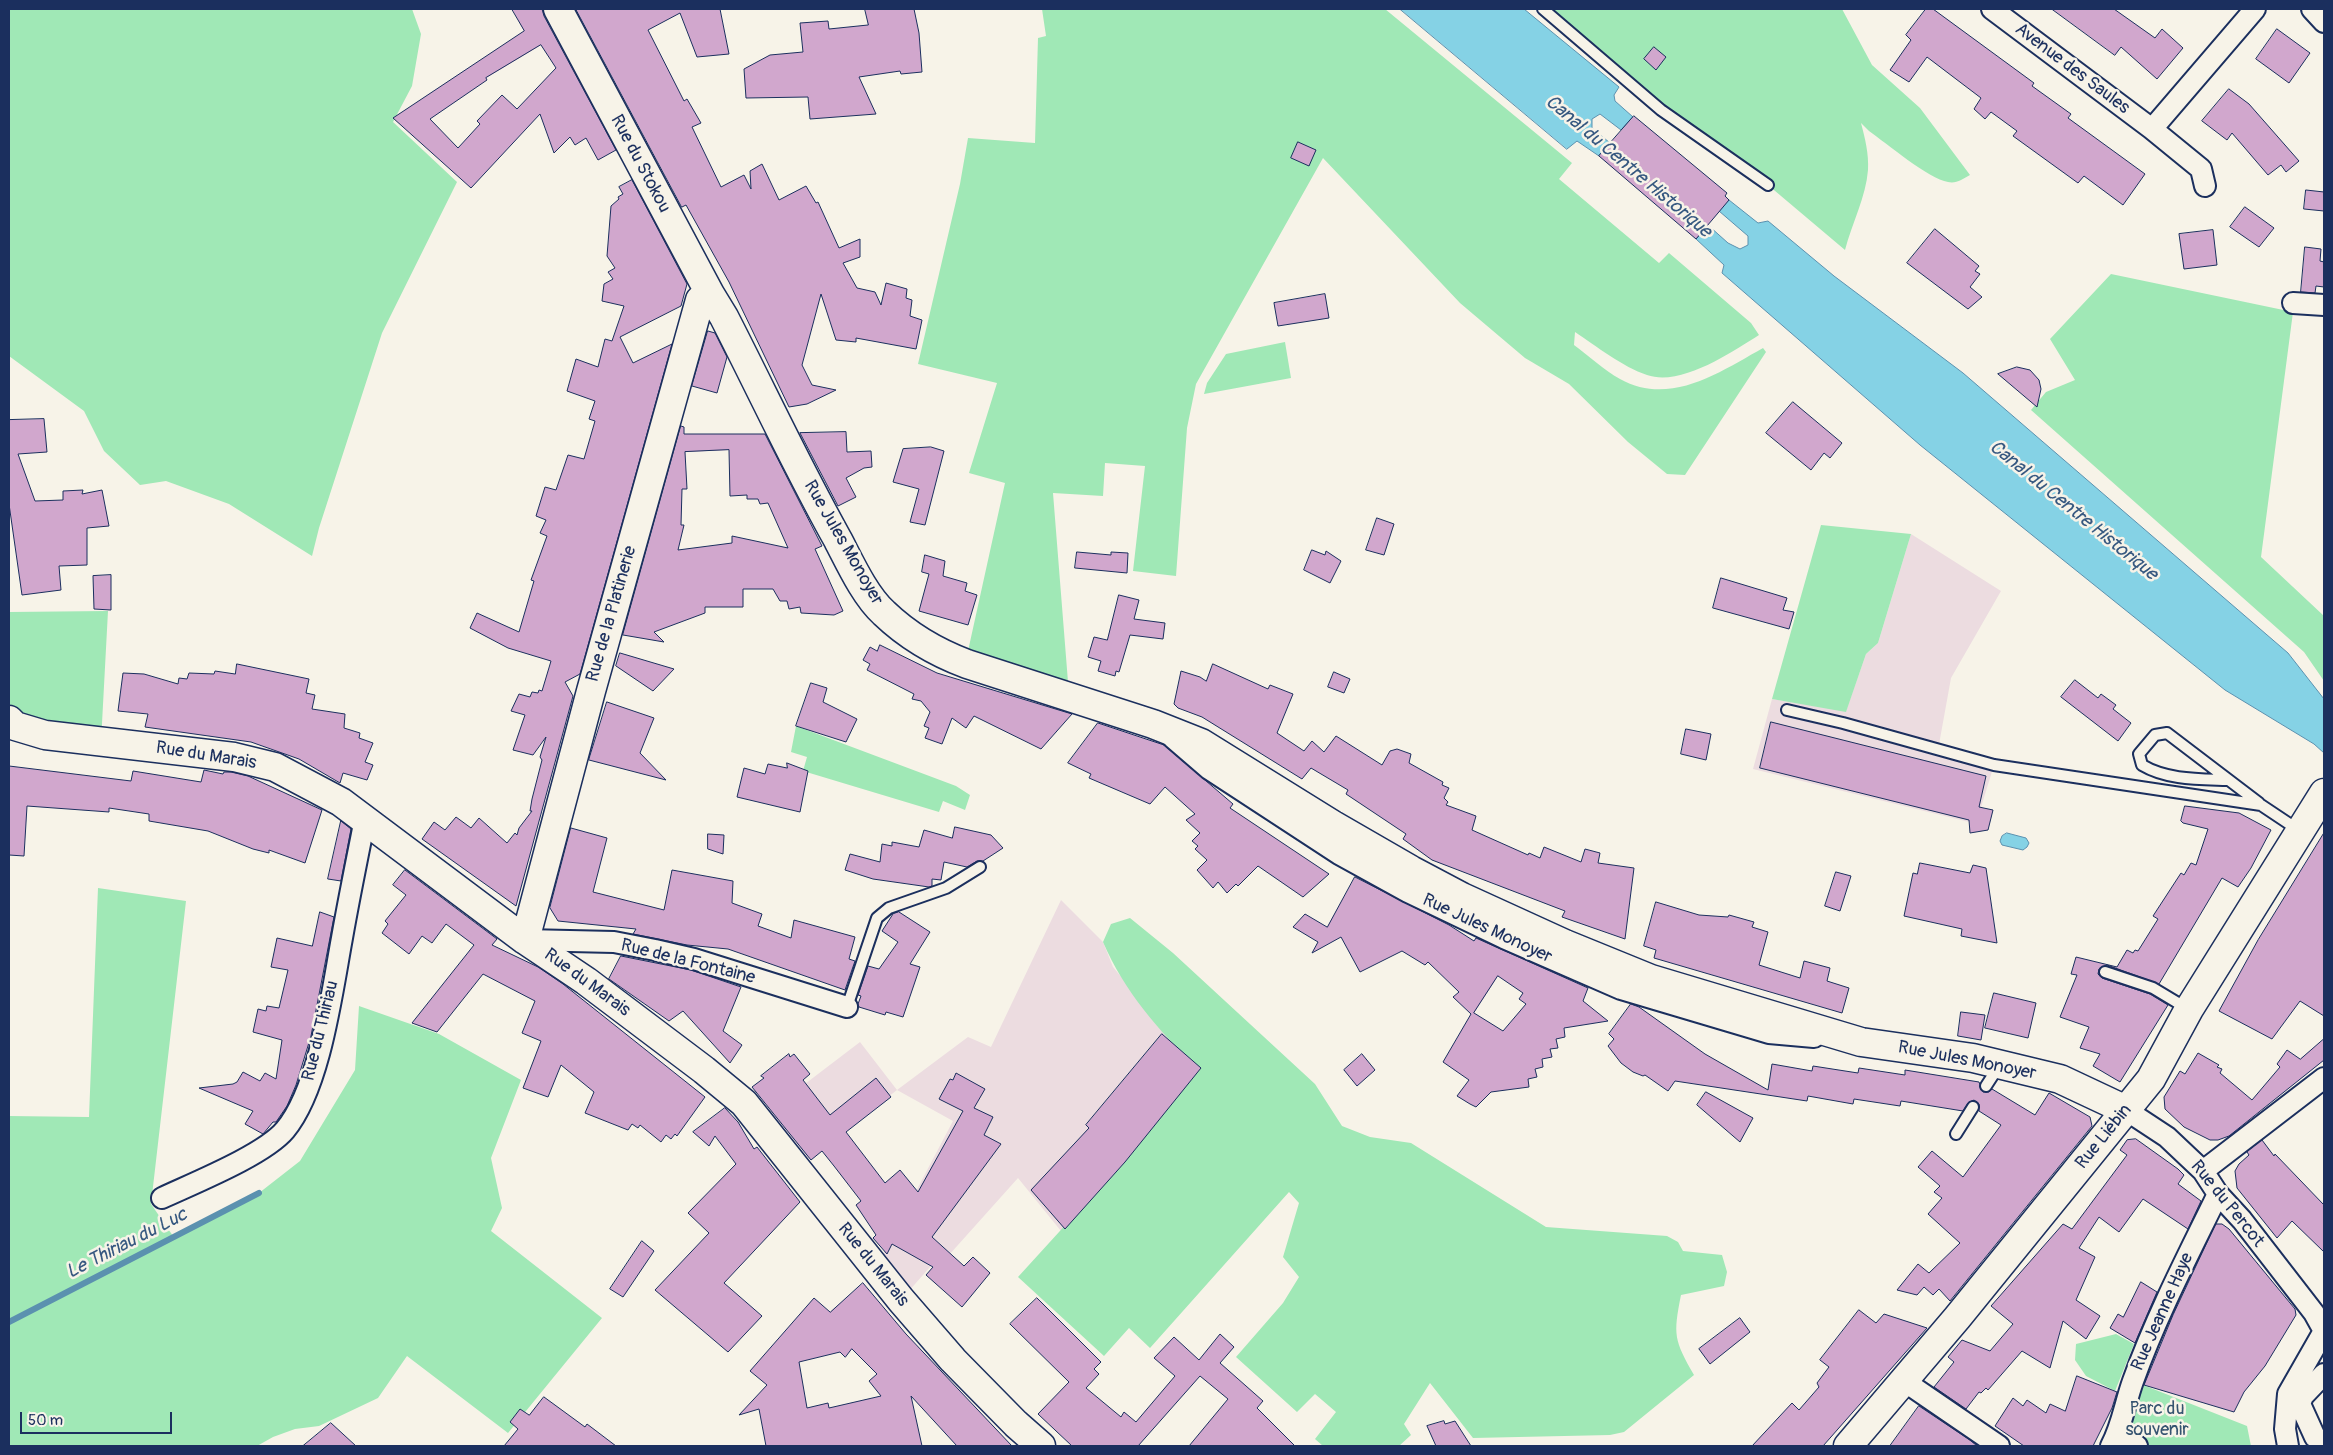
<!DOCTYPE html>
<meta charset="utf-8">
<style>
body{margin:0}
#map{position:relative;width:2333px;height:1455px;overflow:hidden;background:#f7f3e8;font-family:Pangolin,sans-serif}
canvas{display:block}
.frame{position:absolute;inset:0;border:10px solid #1b2f5e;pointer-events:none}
.scale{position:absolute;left:20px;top:1412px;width:152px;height:22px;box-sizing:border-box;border:2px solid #1b2f5e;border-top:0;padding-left:6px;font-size:15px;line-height:18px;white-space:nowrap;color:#1b2f5e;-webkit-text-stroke:4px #f7f3e8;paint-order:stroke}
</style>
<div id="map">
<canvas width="2333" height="1455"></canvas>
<div class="frame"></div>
<div class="scale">50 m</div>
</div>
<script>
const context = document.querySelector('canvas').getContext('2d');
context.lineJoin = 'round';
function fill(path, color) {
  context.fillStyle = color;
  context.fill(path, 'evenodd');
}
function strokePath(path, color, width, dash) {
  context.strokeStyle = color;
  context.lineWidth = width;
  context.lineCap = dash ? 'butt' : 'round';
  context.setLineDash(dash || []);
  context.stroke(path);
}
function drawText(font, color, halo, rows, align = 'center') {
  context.font = font + ' Pangolin,sans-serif';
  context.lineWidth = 5;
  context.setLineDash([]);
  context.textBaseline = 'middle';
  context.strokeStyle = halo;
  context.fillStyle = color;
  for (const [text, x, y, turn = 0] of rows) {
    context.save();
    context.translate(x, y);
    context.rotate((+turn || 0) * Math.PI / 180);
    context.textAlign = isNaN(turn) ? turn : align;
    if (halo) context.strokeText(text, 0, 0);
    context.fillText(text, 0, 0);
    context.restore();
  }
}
const built = new Path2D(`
 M1911,534L2001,591L1951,678L1938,750L1994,765L1974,830L1969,822L1753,769L1772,699L1846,711L1866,654L1878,643Z
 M1061,900L1103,942L1113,967L1197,1068L1122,1164L1061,1231L1018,1178L949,1255L944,1251L901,1300L875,1269L953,1121L897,1090L797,1168L759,1119L860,1042L897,1090L968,1037L991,1047Z`);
const green = new Path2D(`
 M9,9H412L421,34L412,86L393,122L457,182L382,333L319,528L312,556L229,504L166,481L140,485L104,451L84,411L9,356Z
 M1042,9H1385L1572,163L1559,179L1659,263L1669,253L1751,323L1759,335C1732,352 1681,387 1647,375C1623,367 1596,346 1575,332L1574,345C1589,356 1604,370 1620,379C1670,407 1720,372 1763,348L1766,352L1685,475L1667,474L1628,442L1569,384L1525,358L1460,303L1323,158L1196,384L1187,428L1176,576L1133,571L1145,466L1105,463L1103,496L1053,493L1068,682L968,651L1005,483L969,473L997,383L918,364L960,184L968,138L1035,143L1038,38L1046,36Z
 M1543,9H1842L1872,65L1920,108L1970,175C1963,179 1956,184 1948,182C1929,179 1886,143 1869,131L1861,123C1865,138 1869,154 1868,170C1866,197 1852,223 1845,250L1768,185L1733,162Z
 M2111,274L2293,312L2261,557L2324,616V681L2304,652L2031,410L2046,392L2075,380L2050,339Z
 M1285,342L1291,378L1204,394L1207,383L1226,354Z
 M1821,525L1911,534L1878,643L1866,654L1846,712L1772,699Z
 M108,611L101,742L9,720V612Z
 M796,726L956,786L970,795L965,810L943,801L939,812L803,771L807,757L791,752Z
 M98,888L186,901L151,1204L173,1236L125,1262L259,1193L300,1161L355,1070L359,1006L439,1034L521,1080L491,1158L502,1208L491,1231L602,1318L508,1433L407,1356L378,1398L319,1426L295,1429L273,1437L257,1446H9V1116L89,1117Z
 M1130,918L1173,953L1315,1084L1342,1126L1370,1137L1411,1143L1546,1227L1667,1236L1678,1242L1683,1251L1722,1255L1727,1272L1724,1286L1681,1295C1673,1335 1674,1340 1694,1375L1624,1432L1610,1435L1473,1438L1430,1383L1404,1424L1411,1435L1399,1446H1323L1315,1439L1336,1412L1315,1394L1297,1412L1236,1357L1283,1303L1299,1277L1283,1257L1299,1203L1289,1192L1150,1348L1129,1328L1104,1356L1018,1277L1121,1164L1197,1068C1159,1031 1124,991 1103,942L1111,924Z
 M2116,1334L2134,1344L2115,1391L2086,1376L2075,1360L2076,1344Z
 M2138,1383L2247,1426L2251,1446H2145L2125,1432Z`);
const water = new Path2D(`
 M1400,9H1524L1619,87L1614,95L1615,101L1633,117L1621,130L1600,114L1592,119V128L1610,143L1599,156L1577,141L1567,149Z
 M1729,200L1758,223L1768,221L1834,276L1963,373L2288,653L2324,699V753L2314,744L2225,690L1920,445L1722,273L1724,265L1696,239L1709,226L1728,243L1740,249L1748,245V236L1719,211Z
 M2007,833L2026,838L2029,843L2027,847L2023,850L2002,845L2000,841L2002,836Z`);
const stream = new Path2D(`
 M9,1322L259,1193`);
const building = new Path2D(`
 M512,9H542L544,16L616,150L598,160L586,138L575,145L570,137L554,153L540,114L471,188L393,118L524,31ZM541,45L556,68L517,109L502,95L477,121L480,124L458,148L430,119L487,80L486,78Z
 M576,9H720L729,54L697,57L680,13L648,30L684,101L687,99L701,123L692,127L721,187L744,175L751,189L750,171L762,164L779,200L806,186L816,203L818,202L839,248L860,239V257L843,263L857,288L875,292L881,305L886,283L907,289L906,298L912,300L910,316L922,320L916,349L856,338V342L836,340L821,294L802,365L812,385L836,390L807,404L789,407L729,282L686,205L682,207Z
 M865,9H914L919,33L922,72L901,74L900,71L859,77L876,114L810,119L808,97L746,98L744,69L770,55L803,52L800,23L828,21L829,29L868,25Z
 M1926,9H1933L2034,83L2032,86L2071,114L2068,118L2145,174L2123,205L2084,176L2078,183L2013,136L2017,131L1991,112L1985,119L1974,109L1981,98L1927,57L1909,82L1890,70L1911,40L1906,35Z
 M2052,9H2114L2155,38L2162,29L2183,48L2157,79L2121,47L2115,55Z
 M2277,29L2310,53L2289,83L2256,59Z
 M1654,47L1666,57L1656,70L1644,59Z
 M2229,89L2249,104L2299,161L2286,172L2281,165L2268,175L2232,133L2227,140L2202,121Z
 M1634,116L1727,193L1725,196L1729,200L1696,239L1599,156Z
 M1298,142L1316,150L1309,166L1291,158Z
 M632,180L687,284L681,306L620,337L633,363L672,344L580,674L565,682L573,696L516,906L422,839L434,822L445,830L456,817L471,828L479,818L507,843L515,833L517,835L519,828L532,811H530L532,799L542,760L540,757L546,737L533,755L513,750L525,715L511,711L519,694L530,697L532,692L538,693L539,690L542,691L551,661L508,648L470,628L477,613L519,632L534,581L531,580L547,536L540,533L546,520L536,516L545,487L556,490L568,455L584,459L595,421L589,419L595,401L567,391L576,359L598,367L605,339L612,341L624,306L602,301L604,284L613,279L608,272L615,268L607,256L611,206L619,199L618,197L623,194L619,187Z
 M2306,190L2324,192V211L2304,209Z
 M2245,207L2274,228L2259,247L2230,227Z
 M1935,229L1979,266L1975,271L1980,274L1970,287L1982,297L1968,309L1907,263Z
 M2213,230L2217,265L2184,269L2179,234Z
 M2305,247L2321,249L2320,261L2324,262V287L2316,286L2315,293L2301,292Z
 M1325,294L1329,318L1278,326L1274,303Z
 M708,331L715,333L727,357L717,393L692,386Z
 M2017,367L2030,370L2039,380L2041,389L2037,407L1998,374Z
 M1793,402L1842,443L1830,458L1824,453L1811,470L1766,433Z
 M44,419L47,452L18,454L35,501L63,500V491L83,490L82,494L102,490L109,526L87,528V565L59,566L61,590L22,595L9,504V420Z
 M681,426L684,427V434H765L822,546L815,549L843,611L834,615L801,613L800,607L789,609L787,601H780L773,589H743V607H705V613L654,632L664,642L623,635ZM729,450L730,496L747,495V499H758L760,504L768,503L788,548L732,536V543L678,550L684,525H681L682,489H687L685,452Z
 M846,432L847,452L871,451L872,467L864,468L846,478L856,497L838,506L800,433Z
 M931,447L944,451L925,525L910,522L919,489L893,482L903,449Z
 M1377,518L1394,524L1384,555L1366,550Z
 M1312,550L1325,555L1326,551L1341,561L1330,583L1304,570Z
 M1077,552L1111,555V552L1128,553L1127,573L1075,568Z
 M925,555L945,561L943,576L967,583L965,591L977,595L968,625L919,611L929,574L922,572Z
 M111,575V610L94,609L93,576Z
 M1721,578L1787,598L1783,610L1794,612L1789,629L1713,608Z
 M1119,595L1139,600L1134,619L1165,623L1163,639L1130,635L1119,672L1116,671L1115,676L1098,671L1101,661L1088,657L1094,637L1107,640Z
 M880,645L937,673L1072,714L1041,749L974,716L966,728L952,718L942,744L925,738L929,728L924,726L930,712L921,701L912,699L914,694L867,670L870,664L863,660L870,647L877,651Z
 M620,653L674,669L653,691L616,666Z
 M237,664L309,679L306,693L315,695L312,709L345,714L344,728L360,733L359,738L373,743L365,762L373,765L367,780L343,773L340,783L299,759L251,742L145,727L148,714L118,711L123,673L144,674L178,684L179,678L187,679L189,673L214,674L215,671L235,674Z
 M1213,664L1268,689L1270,685L1293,694L1277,733L1304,751L1312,741L1324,752L1336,736L1382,765L1390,751L1397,749L1411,754L1409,763L1443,782L1442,785L1449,788L1444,798L1448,802L1446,805L1476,816L1472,830L1528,855L1529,853L1540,858L1544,847L1581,862L1585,849L1600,853L1598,863L1634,868L1625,939L1562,917L1565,911L1432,860L1403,839L1406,834L1346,794L1348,790L1311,768L1302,779L1202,717L1178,708L1174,704L1181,671L1200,677L1206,681Z
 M1334,672L1350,679L1344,693L1328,687Z
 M2075,680L2098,698L2101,694L2116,705L2113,709L2131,723L2118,741L2061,697Z
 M811,683L827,688L823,702L857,719L846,742L796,726Z
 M607,702L654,718L640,753L666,780L589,760Z
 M1771,722L1986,776L1979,807L1993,810L1988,830L1970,833L1969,820L1760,768Z
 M1098,723L1164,745L1233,804L1230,808L1329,874L1303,897L1258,866L1238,886L1236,884L1227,893L1218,882L1213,888L1197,870L1207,860L1195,849L1198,846L1192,841L1200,833L1186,820L1195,814L1165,787L1150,804L1089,778L1091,774L1068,763Z
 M1686,729L1711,734L1706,760L1681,754Z
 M787,763L808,771L800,812L737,797L744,768L765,774L768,764L787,768Z
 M9,766L131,781L133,771L201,782L204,770L223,774L224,772H231L248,776L322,810L305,863L269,850V853L253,849L208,831L149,821V814L109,808V812L27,806L24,856L9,855Z
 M2185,806L2239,813L2271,830L2251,868L2238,887L2222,878L2159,984L2107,965L2099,969L2098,974L2102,978L2150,994L2168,1005L2120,1082L2093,1066L2100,1054L2080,1048L2089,1027L2060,1017L2077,975L2071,974L2076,957L2117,967L2127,950L2133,953L2135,950L2138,951L2158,919L2153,916L2181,873L2184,875L2191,863L2196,865L2208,829L2183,823L2181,821Z
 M341,821L351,829L341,881L328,879Z
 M955,827L991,835L1003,848L983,861H977L967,867L944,862L941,880L932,879V886L929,887L873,879L845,870L850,854L880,862L882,844L892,846V842L919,847L924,830L952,838Z
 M571,828L607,838L593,892L664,910L672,870L733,881L732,903L762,914L758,926L791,938L794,920L855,937L849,959L855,961L845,990L728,949L687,945L633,934L636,929L558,921L550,908Z
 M2324,833V1016L2300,1001L2272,1039L2219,1011L2258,940Z
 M708,834L724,835L723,854L708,849Z
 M1920,863L1970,873L1973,865L1986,868L1997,943L1961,936L1962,929L1904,916L1913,873L1917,874Z
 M405,870L497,939L492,945L538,967L563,984L705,1097L677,1136L675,1134L671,1139L666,1135L661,1142L640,1125L638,1128L632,1124L628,1130L585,1113L594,1092L561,1065L548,1097L523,1088L541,1041L522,1033L535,1001L483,974L437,1032L412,1023L474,945L446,924L432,943L422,936L409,954L382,933L388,924L385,921L406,895L393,885Z
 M1836,872L1851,876L1840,911L1825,906Z
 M1355,877L1449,925L1474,941L1476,938L1588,988L1583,1001L1608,1021L1564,1028L1565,1037L1556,1039L1558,1048L1550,1049L1552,1057L1542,1059L1543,1067L1535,1069L1537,1077L1528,1079L1529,1087L1491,1092L1476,1107L1470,1104L1457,1096L1469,1080L1443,1062L1471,1014L1453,997L1459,992L1428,962L1425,965L1402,951L1360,972L1341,937L1312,953L1318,942L1293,927L1305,914L1327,927ZM1498,976L1523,993L1519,999L1526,1004L1503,1031L1474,1013Z
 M1656,902L1699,915L1728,917L1729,915L1754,922L1752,927L1768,932L1759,965L1800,978L1804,961L1830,968L1827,981L1849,988L1842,1013L1654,958L1656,950L1644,946Z
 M320,912L334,917L311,1036L296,1085L287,1106L276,1122H273L263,1134L245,1124L253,1111L199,1088L233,1084L237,1082L243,1072L260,1081L265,1073L276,1079L282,1040L253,1032L258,1009L266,1011L267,1006L279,1008L288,970L271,967L277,938L312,946Z
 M899,912L930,932L910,964L920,967L903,1017L886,1012L885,1015L859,1007L858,1004L861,996L858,995L868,966L879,969L898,942L882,931L893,914Z
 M621,956L691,970L741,987L723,1031L742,1045L730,1063L683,1011L669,1021L609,979Z
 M1994,993L2036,1003L2028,1038L1985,1028Z
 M1631,1004L1639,1007L1705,1054L1768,1090L1772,1064L1812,1071L1813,1066L1858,1073L1859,1068L1905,1075V1070L1979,1082L1983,1092H1989L1992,1089L2035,1115L2049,1093L2090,1117L2092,1126L1950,1301L1939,1289L1933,1295L1924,1287L1917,1295L1897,1290L1918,1264L1929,1273L1960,1243L1928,1214L1942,1198L1934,1192L1940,1186L1918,1167L1932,1151L1963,1177L2001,1125L1979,1111V1104L1974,1100L1968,1103L1963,1111L1901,1101L1900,1106L1854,1099L1853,1104L1808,1096L1807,1101L1675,1081L1668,1091L1645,1075L1643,1076L1633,1072L1621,1063L1608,1046L1614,1039L1609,1034Z
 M1961,1012L1985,1015L1981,1040L1958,1036Z
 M1162,1034L1201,1068L1125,1162L1065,1229L1031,1190L1089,1128L1086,1125Z
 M2324,1039V1060L2229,1136L2218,1140H2210L2184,1127L2165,1109L2164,1097L2180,1071L2185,1074L2198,1053L2219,1065L2217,1067L2222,1069L2220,1073L2252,1100L2280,1067L2277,1064L2287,1050L2300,1059Z
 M789,1054L790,1057L794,1054L810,1074L803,1080L830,1115L876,1078L891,1097L846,1132L885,1183L900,1170L918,1192L963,1111L939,1099L950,1079L953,1080L956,1073L985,1089L974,1108L993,1117L984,1135L1001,1144L932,1237L964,1266L973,1257L990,1273L962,1307L926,1275L933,1267L892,1244L887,1254L873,1238L876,1235L856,1205L861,1201L834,1166L822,1151L811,1160L752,1087L764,1078L761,1076Z
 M1362,1054L1375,1070L1357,1086L1344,1070Z
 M1706,1092L1753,1118L1740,1142L1697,1105Z
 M725,1108L738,1122L754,1149L757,1147L800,1202L724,1283L762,1316L728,1352L655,1290L709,1233L688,1213L736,1164L715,1136L709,1146L693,1132Z
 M2136,1139L2178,1169L2184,1175L2178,1184L2201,1201L2188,1229L2143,1199L2119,1232L2099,1217L2079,1248L2095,1257L2076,1300L2100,1316L2086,1339L2063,1321L2050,1368L2022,1351L1988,1390L1986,1388L1981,1393L1979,1392L1966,1409L1934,1387L1954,1362L1948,1357L1962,1340L1990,1351L2013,1324L1991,1306L2063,1224L2072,1229L2127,1155L2120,1150L2127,1140Z
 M2262,1140L2274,1156L2275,1154L2324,1205V1252L2292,1221L2277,1238L2237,1188L2235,1171L2239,1164L2249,1155L2247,1152Z
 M2216,1224H2222L2229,1229L2295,1309L2296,1315L2265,1366L2244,1392L2234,1412L2144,1385L2173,1315Z
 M642,1241L654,1251L623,1297L610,1289Z
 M2141,1282L2157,1292L2135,1343L2110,1328L2118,1314L2123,1317Z
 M863,1283L906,1334L1012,1446H957L911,1396L922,1446H766L759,1409L739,1415L767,1385L750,1371L814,1298L830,1312ZM852,1349L877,1374L869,1381L881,1396L829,1408L828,1403L807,1408L799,1362L840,1352L845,1357Z
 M1037,1298L1101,1362L1094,1369L1099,1374L1086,1388L1121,1417L1124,1412L1136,1422L1175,1376L1154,1358L1174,1337L1199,1360L1220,1334L1234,1347L1220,1363L1263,1401L1257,1408L1295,1446H1189L1228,1399L1200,1376L1138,1446H1072L1038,1414L1069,1382L1010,1324Z
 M1859,1310L1876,1323L1884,1314L1927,1328L1823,1446H1752L1792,1403L1799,1410L1819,1387L1817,1383L1829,1367L1820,1360Z
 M1740,1318L1750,1332L1710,1364L1699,1349Z
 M2077,1376L2117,1392L2112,1408L2093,1446H2024L1995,1426L2013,1398L2023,1406L2027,1400L2046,1413L2050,1404L2065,1411Z
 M544,1397L585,1427L587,1424L616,1446H504L518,1429L510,1422L520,1409L529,1415Z
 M1919,1406L1970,1440L1977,1446H1890Z
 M1444,1421L1445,1424L1455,1421L1471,1446H1436L1427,1426Z
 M331,1423L356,1446H303Z`);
const lane = new Path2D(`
 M1543,9L1661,110L1768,185
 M1787,710L1843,723L1994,765L2261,805L2300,831
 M2227,780C2199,779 2167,780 2142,765L2139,754L2155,735L2167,733L2259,803
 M2105,972L2153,988L2188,1009
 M847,1007L877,918L889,908L946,888L980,867
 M1986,1086L1999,1066
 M1956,1134L1973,1107`);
const street = new Path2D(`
 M1992,9L2152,129L2255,9
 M2312,9L2324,22
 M2152,129L2201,169L2205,186
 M2293,303L2324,305
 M1173,738L1209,769L1339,854L1408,892L1504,938L1621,989L1769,1033L1814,1037
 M525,940L614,942L655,950L694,959L847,1007
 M2126,1110L2167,1137L2203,1171L2218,1194L2242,1220L2314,1313L2324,1331
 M2203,1171L2324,1078
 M162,1198C194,1183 264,1155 285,1130C320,1088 332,992 342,938C349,898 357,859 365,819
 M2324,1374L2303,1396L2300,1404L2315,1437L2324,1443
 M1904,1381L1999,1446
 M2118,1434L2137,1446
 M2111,1446C2122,1426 2125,1403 2133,1381C2156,1317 2188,1255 2218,1194
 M2288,1446L2285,1429L2288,1394L2324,1331`);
const secondary = new Path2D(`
 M558,9L710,294L724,317C762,391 797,467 838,540C850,563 865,596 884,613C909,637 935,652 967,664L1153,724L1201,743L1333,825L1411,870L1462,897L1565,944L1651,979L1861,1042L1973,1058L2060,1079L2126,1110
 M9,720L15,726L45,735L234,757L275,767L341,802L525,940L586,981L704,1070L744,1103L901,1300L953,1360L1016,1424L1041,1446
 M525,940L591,691L700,300L710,294`);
const primary = new Path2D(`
 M1848,1446L1957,1318L2151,1079L2189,1009L2324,793`);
const streetNames = [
 ["Avenue des Saules",2072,69,37],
 ["Rue du Stokou",640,164,62],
 ["Rue Jules Monoyer",843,543,60],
 ["Rue de la Platinerie",612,614,-74],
 ["Rue du Marais",206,756,9],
 ["Rue Jules Monoyer",1487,929,25],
 ["Rue de la Fontaine",688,962,14],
 ["Rue du Marais",587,983,36],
 ["Rue du Thiriau",321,1031,-76],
 ["Rue Jules Monoyer",1967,1061,11],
 ["Rue Liébin",2104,1137,-51],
 ["Rue du Percot",2227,1204,51],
 ["Rue du Marais",873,1265,51],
 ["Rue Jeanne Haye",2163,1312,-66]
];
const parkNames = [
 ["Parc du",2157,1409],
 ["souvenir",2157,1430]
];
const waterNames = [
 ["Canal du Centre Historique",1628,167,40],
 ["Canal du Centre Historique",2073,511,39],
 ["Le Thiriau du Luc",127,1244,-27]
];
fill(built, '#ecdce0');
fill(green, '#a0e8b6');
fill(water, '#85d2e5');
strokePath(water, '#5b91af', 1);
strokePath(stream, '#5b91af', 6);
fill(building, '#d1a7cd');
strokePath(building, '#1b2f5e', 1);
strokePath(lane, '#1b2f5e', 14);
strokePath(street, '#1b2f5e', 24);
strokePath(secondary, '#1b2f5e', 31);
strokePath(primary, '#1b2f5e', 31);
strokePath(lane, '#f7f3e8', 10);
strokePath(street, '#f7f3e8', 20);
strokePath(secondary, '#f7f3e8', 28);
strokePath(primary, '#f7f3e8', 28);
drawText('18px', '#1b2f5e', '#f7f3e8', streetNames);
drawText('18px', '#365470', '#f7f3e8', parkNames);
drawText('italic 19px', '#365880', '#f7f3e8', waterNames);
</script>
